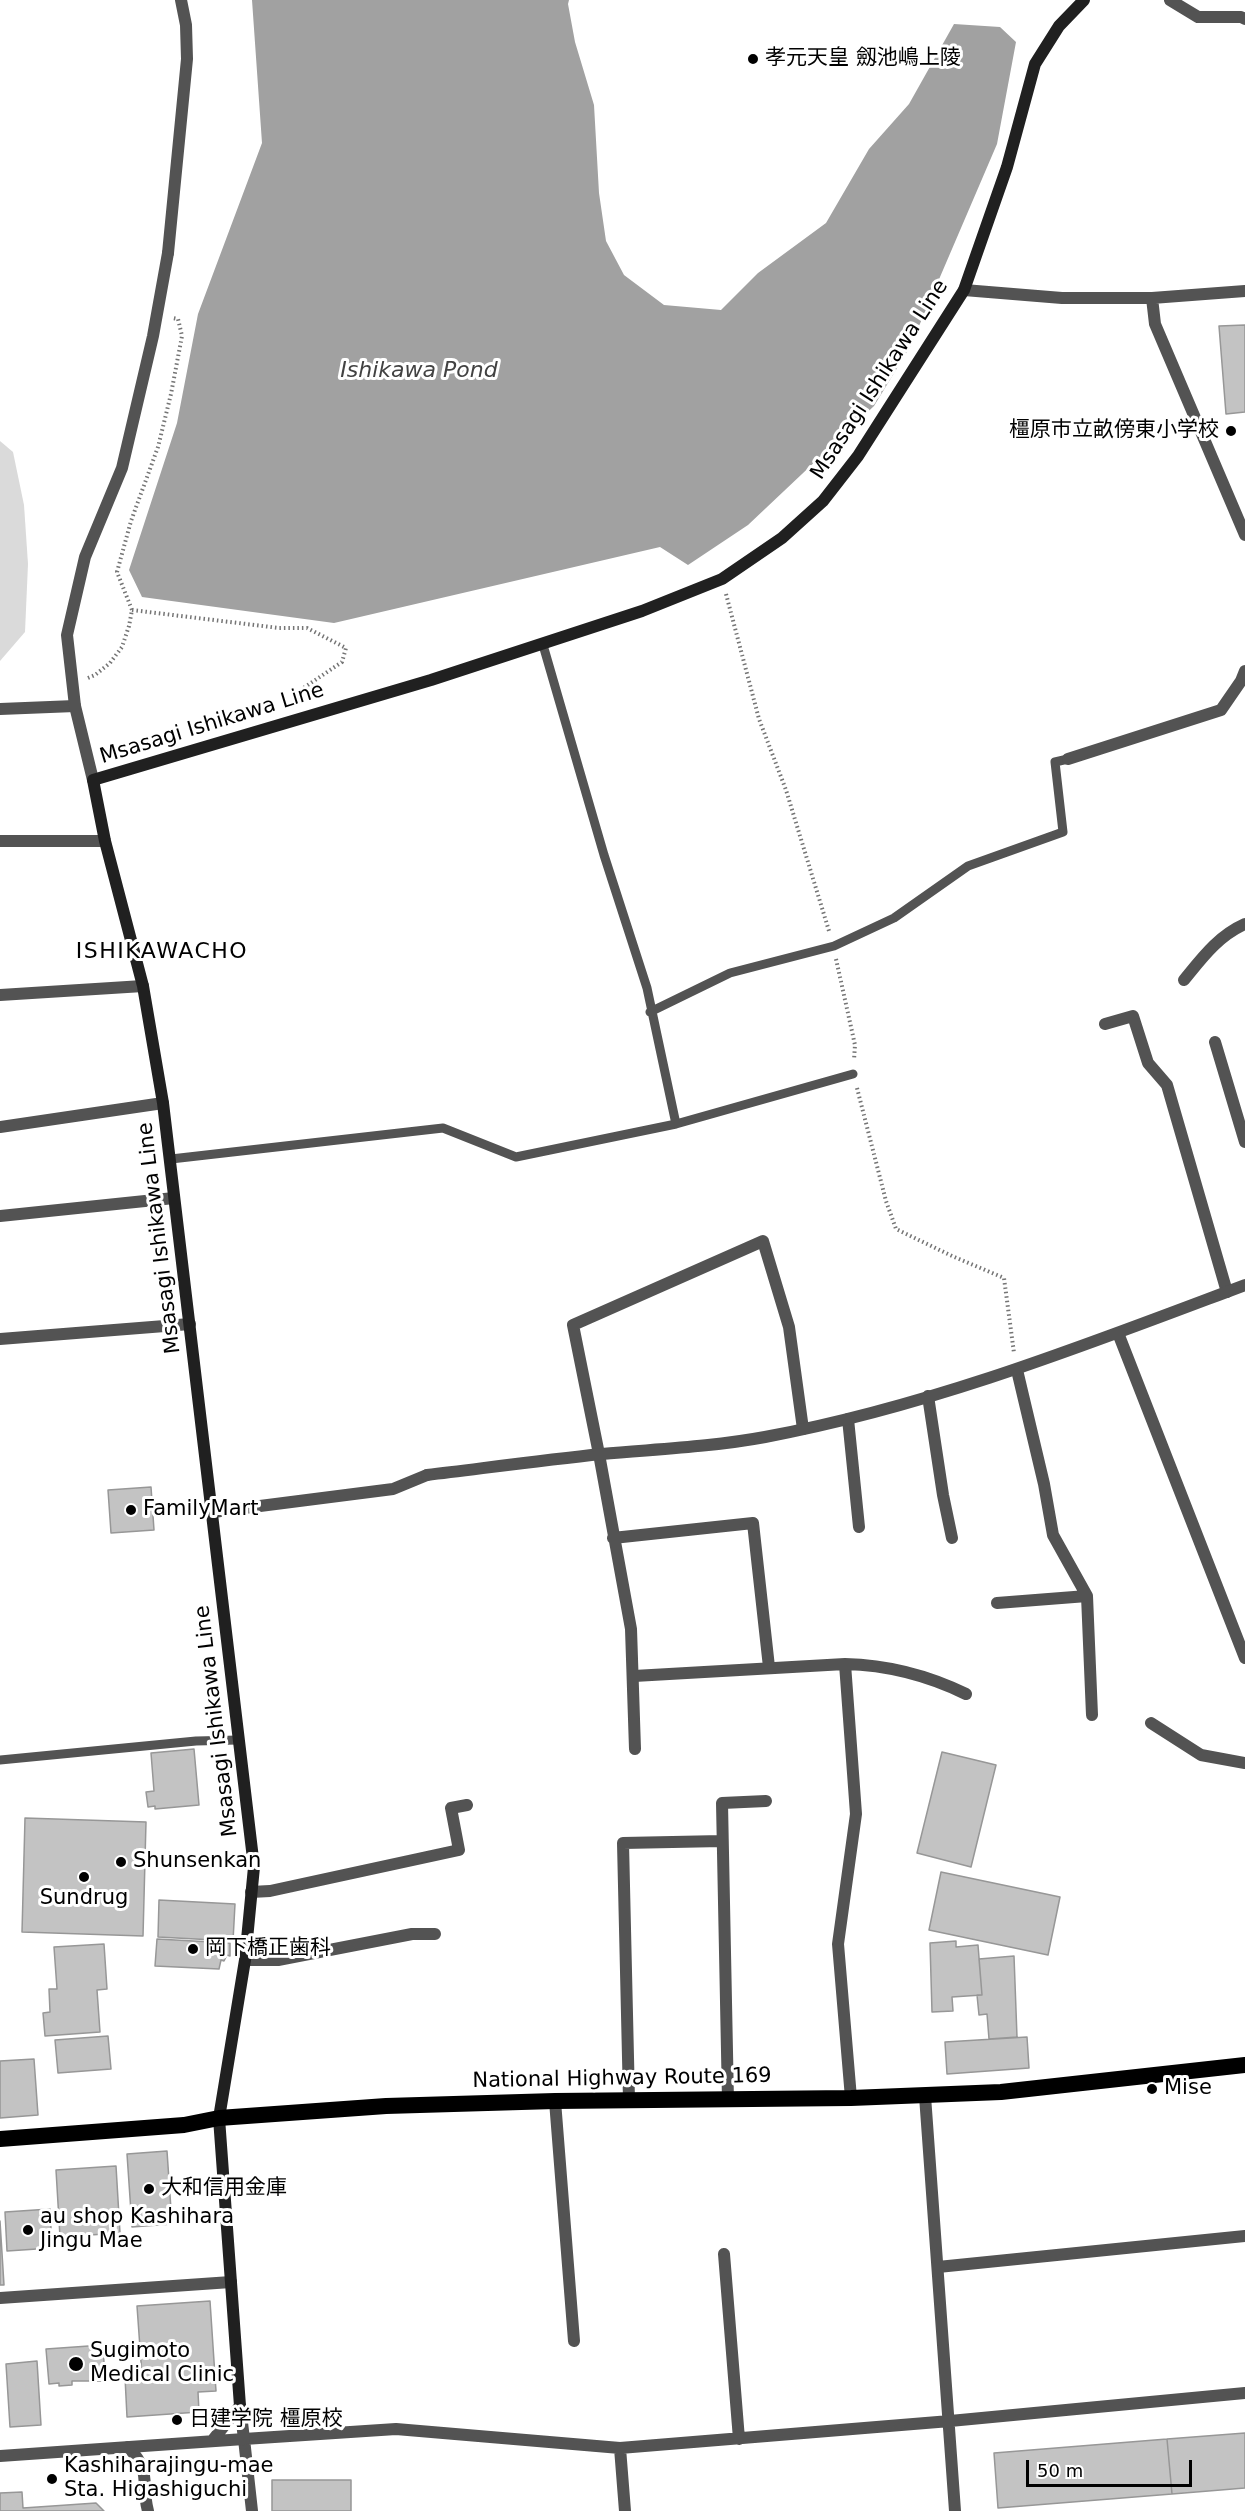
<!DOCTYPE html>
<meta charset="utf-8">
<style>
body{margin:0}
#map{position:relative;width:1245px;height:2511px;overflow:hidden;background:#fff;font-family:"DejaVu Sans",sans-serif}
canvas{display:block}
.scale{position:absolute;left:1026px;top:2460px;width:166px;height:27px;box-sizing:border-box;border:3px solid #000;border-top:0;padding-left:8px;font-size:18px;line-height:21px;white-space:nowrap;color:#000;-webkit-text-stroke:4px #fff;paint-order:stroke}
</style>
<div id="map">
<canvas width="1245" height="2511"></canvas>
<div class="scale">50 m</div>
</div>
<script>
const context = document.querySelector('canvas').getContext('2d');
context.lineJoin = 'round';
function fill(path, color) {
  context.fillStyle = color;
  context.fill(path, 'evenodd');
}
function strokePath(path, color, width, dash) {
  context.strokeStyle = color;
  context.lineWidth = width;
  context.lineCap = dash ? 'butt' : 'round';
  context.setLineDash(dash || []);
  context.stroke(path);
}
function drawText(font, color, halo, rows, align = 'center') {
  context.font = font + ' "DejaVu Sans","Noto Sans JP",sans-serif';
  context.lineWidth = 6;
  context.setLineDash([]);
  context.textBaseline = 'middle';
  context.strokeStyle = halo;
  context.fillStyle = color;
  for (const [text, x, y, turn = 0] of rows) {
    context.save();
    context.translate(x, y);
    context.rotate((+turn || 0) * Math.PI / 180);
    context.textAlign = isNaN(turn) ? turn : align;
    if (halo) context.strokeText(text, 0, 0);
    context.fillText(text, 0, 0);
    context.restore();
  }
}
const green = new Path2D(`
 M0,441L13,452L24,505L28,564L25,632L0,661Z`);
const water = new Path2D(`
 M252,0H569L568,4L575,42L594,105L599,193L606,241L624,275L664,305L721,310L758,273L826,223L869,149L909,104L954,24L1000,27L1016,42L997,144L910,347L874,406L748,525L688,565L660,547L334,623L142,597L129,570L177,423L198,314L262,143Z`);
const building = new Path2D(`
 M1245,325V412L1226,414L1219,326Z
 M151,1487L154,1530L111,1533L108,1490Z
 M194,1749L199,1805L155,1809V1806L148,1807L146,1792L154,1791L151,1753Z
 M942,1752L996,1765L971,1867L917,1853Z
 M25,1818L146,1822L143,1936L22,1932Z
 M941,1872L1060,1897L1048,1955L929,1930Z
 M159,1900L235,1904L233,1941L158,1937Z
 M157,1939L230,1943V1956L227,1955L224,1961L221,1960L219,1969L155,1966Z
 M956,1941V1947L978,1945L982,1995L952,1997L953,2011L932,2012L930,1943Z
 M104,1944L107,1989L97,1990L100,2032L45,2036L43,2013L50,2012L49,1989H57L54,1947Z
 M1014,1956L1017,2037L989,2039L987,2014L979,2015L977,1995H982L979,1959Z
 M108,2036L111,2069L58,2073L55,2040Z
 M1027,2037L1029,2068L947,2074L945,2042Z
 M34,2059L38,2115L0,2118V2061Z
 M167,2151L172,2224L132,2227L127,2154Z
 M116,2166L120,2233L60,2237L56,2170Z
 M50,2209L52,2248L7,2251L5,2212Z
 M0,2221L4,2285H0Z
 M210,2301L216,2391L198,2392L199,2412L127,2417L125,2377L142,2376L137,2306Z
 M103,2345L105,2381H72V2385L59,2386V2383L49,2384L46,2349Z
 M37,2361L41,2425L10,2427L6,2364Z
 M1245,2433V2488L1172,2494L1167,2439Z
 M1167,2439L1172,2494L998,2508L994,2453Z
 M272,2480H351V2511H272Z
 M22,2492L23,2508L96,2503L104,2511H0V2493Z`);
const path = new Path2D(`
 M726,594L759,719L786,790L829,931
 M132,610L279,628H307L346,648L342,662L296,693L294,704
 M88,678L95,675L110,663L122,647L129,626L132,610L117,572L131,521L158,447L171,394L182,336L178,319L173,318
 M836,959L855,1045L854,1060
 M857,1088L886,1201L896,1229L952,1256L1004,1278L1014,1353`);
const service = new Path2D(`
 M543,645L604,855L647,988L676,1124
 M650,1012L730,973L834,946L894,918L968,866L1063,832L1055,762L1068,759
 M171,1159L443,1128L516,1157L676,1124L853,1074
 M0,1760L196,1741L238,1740`);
const minor = new Path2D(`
 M1170,0L1198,17H1241L1245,19
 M168,253L187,59L186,25L181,0
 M0,709L75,706
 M1068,759L1221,710L1241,681L1245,671
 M0,841H105
 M1184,980C1202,958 1218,936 1245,924
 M0,995L143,986
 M1105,1024L1133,1016L1148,1063L1167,1085L1227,1292
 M1215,1042L1245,1142
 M0,1127L163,1103
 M0,1216L174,1198
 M0,1339L190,1324
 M1017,1370L1044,1484L1053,1535L1087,1596L1092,1715
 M928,1396L943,1495L952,1538
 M848,1419L859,1527
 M213,1512L393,1489L427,1475
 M613,1538L753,1523L769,1667
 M997,1603L1087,1596
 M845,1664C889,1665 927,1675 966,1694
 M634,1676L845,1664L856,1814L838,1944L851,2098
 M1151,1723L1201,1755L1245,1763
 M635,1749L631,1629L599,1454L573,1325L763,1241L789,1327L803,1429
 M251,1892L270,1891L459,1850L451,1808L467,1805
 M245,1960H278L412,1934H435
 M925,2096L955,2511
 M629,2100L623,1843L722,1841
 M555,2101L574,2341
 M728,2101L722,1803L766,1801
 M724,2254L739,2439
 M938,2267L1245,2236
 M0,2298L231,2282
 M128,2447C153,2473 140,2481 148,2511
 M620,2448L625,2511
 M252,2511L244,2439L396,2429L620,2448L950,2421L1245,2393`);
const tertiary = new Path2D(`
 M964,290L1062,298H1152L1245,291
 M1152,298L1155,324L1245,535
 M93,780L75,706L67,635L85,557L122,468L153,336L168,253
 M1118,1333L1245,1658
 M427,1475C485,1468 544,1460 602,1454C657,1449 711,1447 765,1437C931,1406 1088,1344 1245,1285
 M212,2441L240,2406
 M0,2456L244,2439L240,2406`);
const secondary = new Path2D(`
 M240,2406L219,2118L245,1960L254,1867L163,1103L143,986L105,841L93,780L431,680L642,611L722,579L782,538L823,501L858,456L964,290L1007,167L1035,64L1059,26L1084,0`);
const trunk = new Path2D(`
 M0,2139L184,2125L219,2118L386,2106L555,2101L851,2098L1001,2092L1245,2065`);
const markers = [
 [753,59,6,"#000"],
 [1231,431,6,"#000"],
 [131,1510,6,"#000"],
 [121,1862,6,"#000"],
 [84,1877,6,"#000"],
 [193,1949,6,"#000"],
 [1152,2089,6,"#000"],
 [149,2189,6,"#000"],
 [28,2230,6,"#000"],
 [76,2364,8,"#000"],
 [177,2420,6,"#000"],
 [52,2479,6,"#000"]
];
const poiNames = [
 ["孝元天皇 劔池嶋上陵",765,59],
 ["橿原市立畝傍東小学校",1219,431,"right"],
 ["FamilyMart",143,1510],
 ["Shunsenkan",133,1862],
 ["Sundrug",84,1899,"center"],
 ["岡下橋正歯科",205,1949],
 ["Mise",1164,2089],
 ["大和信用金庫",161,2189],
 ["au shop Kashihara",40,2218],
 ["Jingu Mae",40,2242],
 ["Sugimoto",90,2352],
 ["Medical Clinic",90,2376],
 ["日建学院 橿原校",189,2420],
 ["Kashiharajingu-mae",64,2467],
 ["Sta. Higashiguchi",64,2491]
];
const streetNames = [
 ["Msasagi Ishikawa Line",880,380,-57],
 ["Msasagi Ishikawa Line",212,724,-17],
 ["Msasagi Ishikawa Line",160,1238,-97],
 ["Msasagi Ishikawa Line",217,1721,-97],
 ["National Highway Route 169",622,2079,-1]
];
const waterNames = [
 ["Ishikawa Pond",419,371]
];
const neighbourhoodNames = [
 ["ISHIKAWACHO",162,952]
];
fill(green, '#dadada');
fill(water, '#a1a1a1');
fill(building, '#c3c3c3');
strokePath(building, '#979797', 1.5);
strokePath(path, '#757575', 4, [1.5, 3]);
strokePath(service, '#535353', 9);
strokePath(minor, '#535353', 12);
strokePath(tertiary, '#535353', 12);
strokePath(secondary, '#202020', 12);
strokePath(trunk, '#000', 16);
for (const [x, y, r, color] of markers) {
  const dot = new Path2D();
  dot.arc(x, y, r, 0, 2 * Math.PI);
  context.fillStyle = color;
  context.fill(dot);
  strokePath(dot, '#fff', 2);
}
drawText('21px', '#000', '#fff', poiNames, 'left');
drawText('21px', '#000', '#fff', streetNames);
drawText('italic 22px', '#424242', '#fff', waterNames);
context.letterSpacing = '1.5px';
drawText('22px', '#000', '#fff', neighbourhoodNames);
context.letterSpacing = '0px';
</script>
